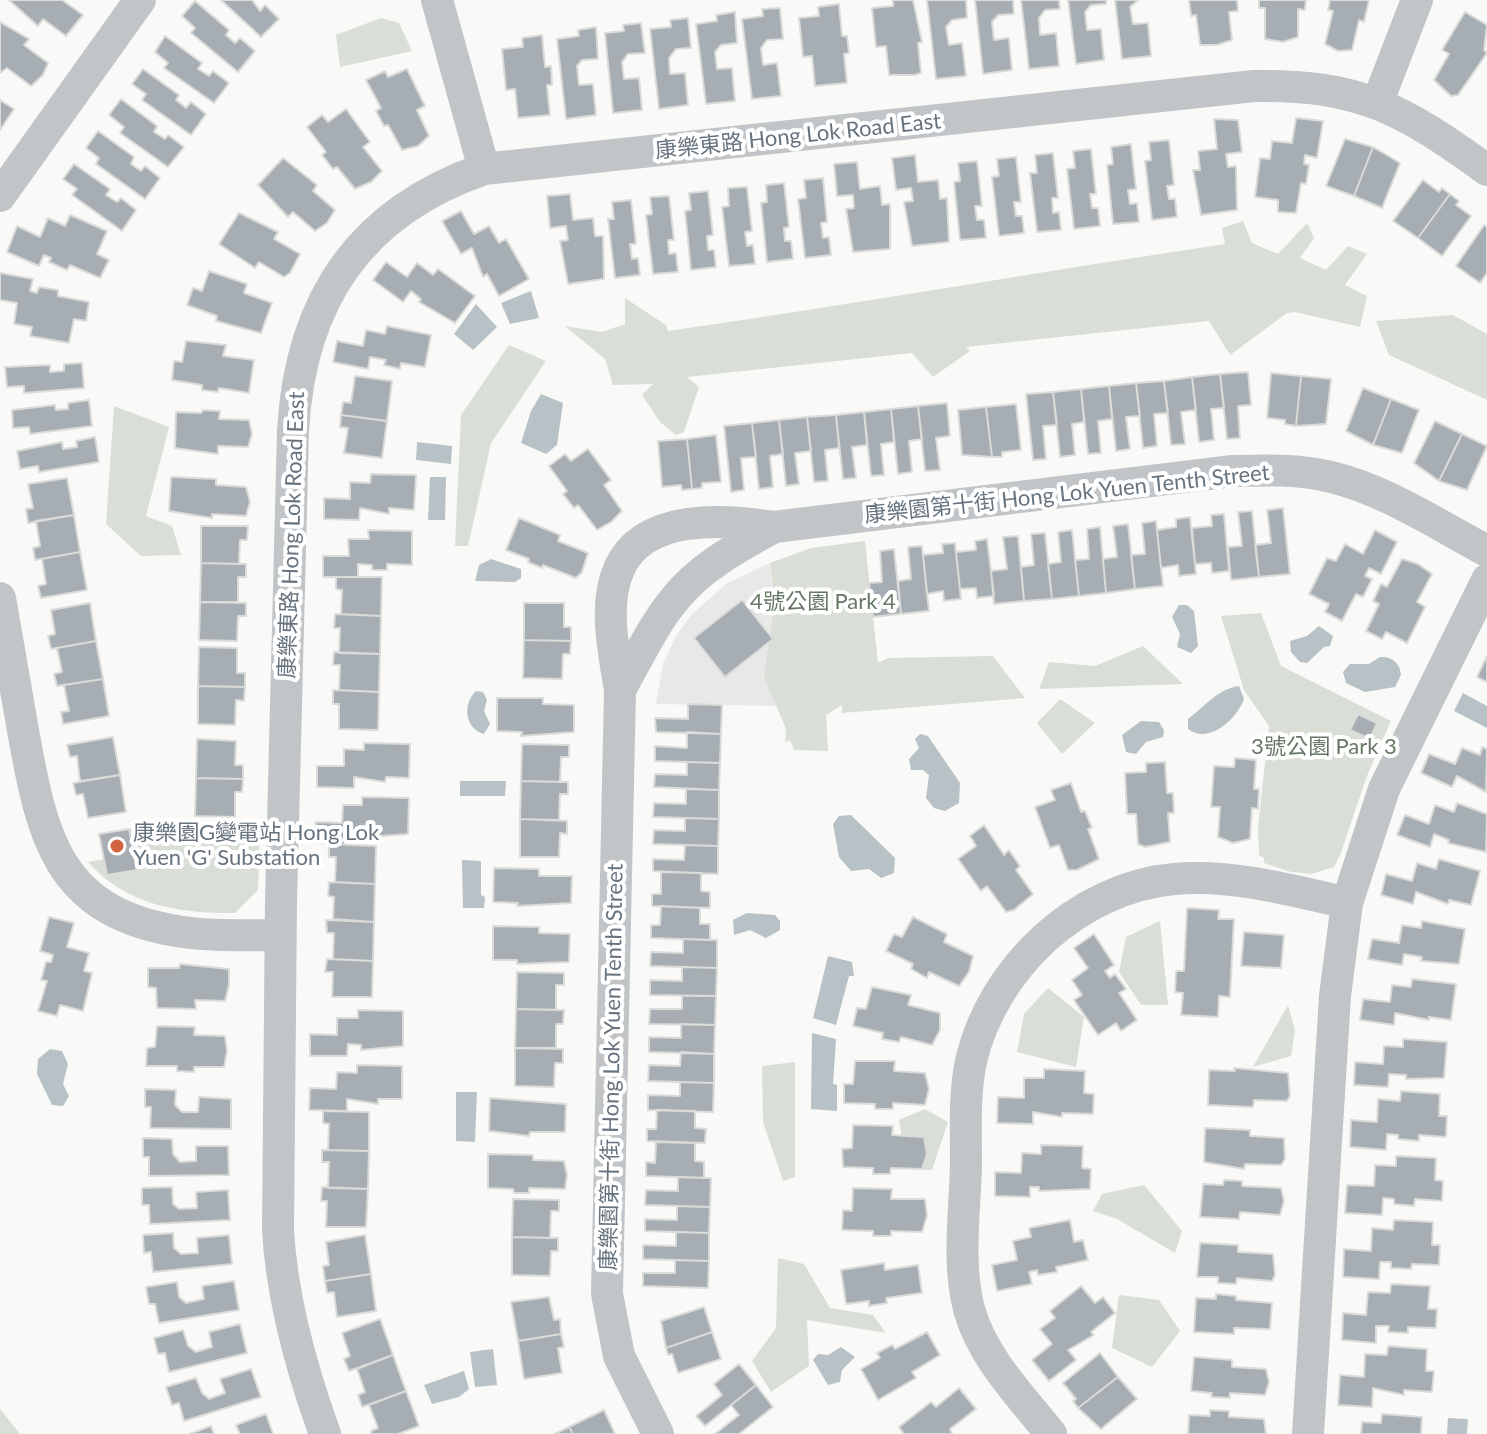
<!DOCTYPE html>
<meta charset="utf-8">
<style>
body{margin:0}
canvas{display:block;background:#f9f9f7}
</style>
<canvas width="1487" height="1434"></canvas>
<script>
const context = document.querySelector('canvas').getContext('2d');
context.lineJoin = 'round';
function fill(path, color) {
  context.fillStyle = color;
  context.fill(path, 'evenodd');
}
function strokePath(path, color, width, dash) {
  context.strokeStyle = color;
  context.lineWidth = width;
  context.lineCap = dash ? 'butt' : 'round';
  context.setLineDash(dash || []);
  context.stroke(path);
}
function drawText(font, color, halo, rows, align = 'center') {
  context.font = font + ' Lato,"Noto Sans TC",sans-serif';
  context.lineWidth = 8;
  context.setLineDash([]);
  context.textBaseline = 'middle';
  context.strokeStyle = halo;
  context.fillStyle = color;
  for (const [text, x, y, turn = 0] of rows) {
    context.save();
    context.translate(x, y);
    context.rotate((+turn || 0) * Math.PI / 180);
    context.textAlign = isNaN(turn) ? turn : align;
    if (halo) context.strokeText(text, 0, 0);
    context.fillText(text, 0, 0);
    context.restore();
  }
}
const built = new Path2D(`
 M770,563L787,706L656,704L663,664L676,636L691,615L726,584Z`);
const green = new Path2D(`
 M381,18L399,23L412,51L340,67L336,35Z
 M1243,221L1252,243L1278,254L1307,223L1314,238L1300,258L1326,270L1348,246L1367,254L1345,285L1367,296L1360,327L1295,312L1287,313L1230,355L1209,321L966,347L970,351L933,377L912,353L687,377L699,387L684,432L676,435L660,422L642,395L653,384L613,385L605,359L565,326L602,332L625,324V298L666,325L668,331C854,304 1039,272 1225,244L1222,228Z
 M1453,315L1487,334V400L1389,355L1376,321Z
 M509,345L546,361L491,443L468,546H455L461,415Z
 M114,406L169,427L146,516L172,526L181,555L141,556L106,524Z
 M865,541L878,663L888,658L993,656L1025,698L842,713V705L826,715L828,751L794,750L790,740L785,743L786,729L764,677L775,602L770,563L811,548Z
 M1261,613L1281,666L1391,721L1367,776L1340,855L1334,867L1312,874L1291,872L1264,863V858L1259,855L1258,828L1269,726L1244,690L1221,616Z
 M1143,646L1183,684L1039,689L1049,662L1095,666Z
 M1060,699L1095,723L1062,754L1037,723Z
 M158,823L260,825L258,890L235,913C180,914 126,905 88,862L104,859L107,875L136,870L129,829Z
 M1160,921L1168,1005H1141L1119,972L1126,937Z
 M1048,988L1084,1017L1076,1067L1017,1052L1024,1014Z
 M1288,1005L1295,1030L1291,1056L1253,1067Z
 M795,1062V1177L783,1181L763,1122L762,1066Z
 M925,1109L948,1122L932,1170L907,1168L899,1120Z
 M1144,1185L1182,1231L1175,1253L1117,1219L1093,1211L1102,1194Z
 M778,1258L804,1264L830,1308L873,1315L886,1333L807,1320L809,1366L771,1392L752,1361L776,1328Z
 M1119,1295L1159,1300L1180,1331L1152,1367L1112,1348Z
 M0,1409L20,1434H0Z`);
const water = new Path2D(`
 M531,291L539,318L510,324L501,303Z
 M476,304L497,327L473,350L454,334Z
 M541,394L563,403L557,445L546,454L521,443L531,411Z
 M417,442L452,446L451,464L416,460Z
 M430,477H446L445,520H428Z
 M491,559L521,569V578L515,582L475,581L479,565Z
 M1179,605H1187L1194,611L1198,646L1191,653L1177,647L1180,634L1172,617Z
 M1319,626L1333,636L1330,646L1324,647L1307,663L1300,662L1291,652L1290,641L1307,636Z
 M1380,657C1392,656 1400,663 1401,675L1395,687L1365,692L1346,683L1343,672L1350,664H1369Z
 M1239,686L1244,699C1237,719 1209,745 1188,729V719C1205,706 1218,689 1239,686Z
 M476,691L483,692L487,700L484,711L490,724L484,734C465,729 462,704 476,691Z
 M1463,693L1487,706V728L1454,711Z
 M1141,721L1159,722L1164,730L1163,737L1146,742L1136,754L1126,752L1122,735Z
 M920,734L928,736L960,783L959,803L945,811L934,808L926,798L929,775L923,770H911L909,759L919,748L915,739Z
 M460,781H506L505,796H460Z
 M851,815L895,858L894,873L881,878L869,869L851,871L839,857L833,824L839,816Z
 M462,860L481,861V895L485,897L484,908H463Z
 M747,913L775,915L780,921V930L766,938L750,930L734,935L733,920Z
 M828,956L852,962L854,976H849L836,1025L813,1018Z
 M812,1033L836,1039L833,1084L837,1085V1111L811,1109Z
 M50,1049L62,1051L68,1064L63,1084L69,1096L63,1106L52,1105L37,1074L38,1059Z
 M456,1092H477L475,1142L456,1141Z
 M841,1347L855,1357L842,1370L840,1382L828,1385L813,1360L818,1354L828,1355Z
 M493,1349L497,1385L475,1387L470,1352Z
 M464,1371L469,1389L459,1397L432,1404L424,1385Z
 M1448,1418L1468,1419L1467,1434H1447Z`);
const building = new Path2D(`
 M9,0H62L83,15L66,36L43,19L38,26Z
 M221,0H252L260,11L265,5L279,19L261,37Z
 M893,0H913L922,42L918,43L921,73L914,75H889L886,46L876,47L872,8L893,6Z
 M927,0H966L967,18L952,20L946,27L949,45L962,43L966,76L936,79Z
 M975,0H1013L1014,14L998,15L992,22L994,40L1009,38L1012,70L983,74Z
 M1021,0H1059L1060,9L1045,10L1039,18L1040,35L1056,33L1059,66L1029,69Z
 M1068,0H1106V4L1091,5L1085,12L1087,30L1101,29L1104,60L1076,64Z
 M1115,0H1138L1130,7L1133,24L1148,23L1151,56L1122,59Z
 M1189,0H1237L1238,11L1229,12L1232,40L1217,45H1200L1196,15L1191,16Z
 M1259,0H1306L1305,10L1298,9V37L1283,42L1265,39V8H1259Z
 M1330,0H1369L1364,22L1359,20L1352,50L1338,51L1325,44L1333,11L1328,10Z
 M195,1L229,30L226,35L235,43L240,38L255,51L238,72L191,33L195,28L182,16Z
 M839,4L842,36H847L849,53L844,54L847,83L815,86L812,56L803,57L799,18L819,16L818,7Z
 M780,8L783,39L767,40L761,48L763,65L777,63L781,96L752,99L742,19L763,16L762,9Z
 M735,12L737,43L721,45L715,52L717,69L732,68L735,101L706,104L696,24L717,21L716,15Z
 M1465,12L1487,25L1484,50L1487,53L1458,95L1451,96L1434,80L1449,54L1442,50Z
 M688,18L691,48L676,49L669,58L670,74L685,73L688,105L659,109L650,29L671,27L670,20Z
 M0,22L29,39L24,45L48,63L43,75L31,86L7,68L0,73Z
 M641,23L645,53L628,54L622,62L624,79L639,78L642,110L613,113L605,33L624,31L623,25Z
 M596,27L598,59L582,60L577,66L579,85L593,84L596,115L566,119L557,39L579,36L578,30Z
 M542,35L545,67L551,66L552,85H547L550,115L518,118L515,89L506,90L502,49L523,47L522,38Z
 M165,36L202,63L198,69L209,76L213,71L229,83L214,103L164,68L168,63L155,52Z
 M143,69L179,95L176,100L186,108L191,102L206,114L191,135L142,100L146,94L132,84Z
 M407,69L425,106L417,110L429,136L418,146L402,150L388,125L384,126L376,111L381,108L366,80L385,71L388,77Z
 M121,99L157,126L154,132L165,139L168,135L184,147L168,167L120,133L124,127L109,115Z
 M0,100L14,109L0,130Z
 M346,109L370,142L363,147L382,171L371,182L355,189L337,167L333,169L322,155L326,152L307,127L322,115L328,122Z
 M1296,118L1323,121L1317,158L1305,155L1304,164L1309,165L1306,184L1301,183L1296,213L1278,212V200L1255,197L1260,158L1270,159L1272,141L1292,143Z
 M1214,119L1238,120L1242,152L1226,154L1228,167L1236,166L1237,210L1201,215L1193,170H1200L1198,151L1217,149Z
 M98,131L134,157L131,164L141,171L145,166L160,178L145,199L96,164L99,158L86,148Z
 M1345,139L1373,147L1354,196L1326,186Z
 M1169,140L1174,185L1167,186L1169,199H1175L1177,217L1152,220L1145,161L1151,160L1149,142Z
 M1131,144L1136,189L1128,190L1130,204L1137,203L1139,222L1113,224L1107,165L1113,164L1111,147Z
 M1373,147L1400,163L1382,208L1354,196Z
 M1091,149L1096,194H1090L1092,208H1098L1100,226L1074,229L1067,169L1075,168L1073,151Z
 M1053,153L1058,198H1052L1053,213L1059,212L1061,230L1037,232L1030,173H1037L1035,155Z
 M915,155L918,182L938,180L940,199L947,198L949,242L912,246L904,202L913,201L911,188L896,190L892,158Z
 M1016,157L1021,202H1014L1016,216H1022L1024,233L999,236L992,177L999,176L997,159Z
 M283,158L317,185L313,191L335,210L327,223L315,231L293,212L288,217L258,185Z
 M977,161L982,206H975L977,220H984L986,238L960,240L954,182L960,181L958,163Z
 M857,162L860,189L880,186L882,205L890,204V249L853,252L846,209L854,208L853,195L837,196L834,164Z
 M74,164L110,189L106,195L117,202L121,198L136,210L122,231L72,195L77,189L63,179Z
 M823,178L827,222L821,223L823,238L829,237L831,255L805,258L798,199L806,198L804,180Z
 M1423,180L1439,192L1442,188L1450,194L1418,238L1393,221Z
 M784,183L789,227L784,228L785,241H791L793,259L767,262L761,203L767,202L766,185Z
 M747,187L752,231L745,232L747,246L753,245L755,264L729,266L722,207L729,206L728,188Z
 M708,191L713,235L707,236L708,250H714L716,267L691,270L685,211L691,210L689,193Z
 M570,194L573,220L593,218L595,236H603L604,279L568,284L560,241L568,240L566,226L550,228L547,196Z
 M1450,194L1459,201L1456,205L1471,216L1442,256L1418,238Z
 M669,196L674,240H668L669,254L676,253L678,272L653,274L646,215L652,214L650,197Z
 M631,200L636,244H630L632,259L638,258L640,275L615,278L608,219H614L612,202Z
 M461,211L474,234L489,226L499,243L506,239L529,279L499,296L487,274L483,277L472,248L461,254L442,221Z
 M239,213L278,232L274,239L300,254L290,273L284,277L259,262L255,268L219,244Z
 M70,215L107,231L97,254L109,260L100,278L70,265L67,270L49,262L51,258L44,255L39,266L7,252L17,226L40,237L48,218L65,226Z
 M1484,225L1487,227V273L1480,283L1456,266Z
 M386,262L407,277L417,263L433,275L438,269L475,296L455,323L419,302L421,299L411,291L403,302L373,280Z
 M209,271L247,284L244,293L272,303L261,333L216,321L217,316L187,305L193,288L202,291Z
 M0,273L33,279L30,291L37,293L39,287L58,290V296L89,302L86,321L74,319L69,343L30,336L32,327L14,324L17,303L0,300Z
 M387,326L431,335L425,367L401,363L400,369L384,365L386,360L370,357L368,369L333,362L337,341L363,346L366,330L385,334Z
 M186,341L226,345L223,356L254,360L249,393L219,388L218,392L202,390V385L172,380L174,361L182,362Z
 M82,363L84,388L24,393V386L7,387L5,367L50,365V372L64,371V364Z
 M1248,372L1251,405L1238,406L1240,438L1227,439L1220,374Z
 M1271,373L1301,376L1296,426L1285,424V420L1267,418Z
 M1220,374L1224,408L1211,409L1214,440L1199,442L1192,377Z
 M355,376L392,381L387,421L341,415L343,402L351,403Z
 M1301,376L1331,379L1326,424L1296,426Z
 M1192,377L1196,410L1181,412L1185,444L1171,445L1164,381Z
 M1164,381L1168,413L1154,414L1157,446L1143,448L1136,383Z
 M1136,383L1140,416L1126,417L1130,449L1116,451L1109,386Z
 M1109,386L1112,419L1098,421L1101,453L1088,454L1081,389Z
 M1363,388L1391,399L1373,445L1346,431Z
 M1081,389L1084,422L1072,424L1075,455L1060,457L1053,392Z
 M1053,392L1057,425L1043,426L1046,459L1033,460L1026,394Z
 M1391,399L1419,410L1402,453L1373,445Z
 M89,400L92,426L30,434L29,427L13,428L12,410L55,405L56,410L68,409V403Z
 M947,403L950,436L936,438L940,470L925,471L918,406Z
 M1016,404L1021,450L1002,452V457H992L986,407Z
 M918,406L922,439L909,441L912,472L898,474L891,409Z
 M986,407L992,457L962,455L958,410Z
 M891,409L894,442L881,444L884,475L871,476L864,412Z
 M203,410L220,411L219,419L249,420L252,434L248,447L218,446V454L175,448L176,412L201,413Z
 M864,412L867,445L852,447L856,478L843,479L836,415Z
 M341,415L387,421L382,458L344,453L348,428L340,427Z
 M836,415L839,448L825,450L828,481L814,482L807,417Z
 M807,417L811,451L795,453L799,484L786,486L779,420Z
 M779,420L783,454L770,456L773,487L759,489L752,423Z
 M1435,421L1462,434L1439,481L1414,463Z
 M752,423L756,457L741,458L744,490L731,492L724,426Z
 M1462,434L1487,446L1467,490L1439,481Z
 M716,435L721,482L702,483V488L692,489L687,439Z
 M95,437L99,462L39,472L38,466L20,469L17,451L62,442L63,449L77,447L76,441Z
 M687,439L692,489L682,490L681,485L662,487L658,441Z
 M588,449L611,480L604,485L622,511L611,522L597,530L578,505L574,508L563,494L567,491L549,466L565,454L571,461Z
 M371,474L416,475L414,510L389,508V514L360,508L359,520L324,519V498L350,499V482L370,483Z
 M171,477L216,479V485L246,487L250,502L246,516L212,514V518L169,511Z
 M67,478L74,515L28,523L26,509L33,508L28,484Z
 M1283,508L1290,574L1259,577L1255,545L1271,543L1267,510Z
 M1252,511L1259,577L1231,580L1228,547L1242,546L1238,512Z
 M1224,514L1229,571L1212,573L1211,563L1195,564L1192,528L1212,526L1211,515Z
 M74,515L80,552L35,560L33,548L40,546L36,521Z
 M1190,517L1196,574L1179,576L1178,565L1161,568L1157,530L1176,527V519Z
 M519,518L560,535L558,541L588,553L582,572L576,578L543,565L542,568L528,562L529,559L506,550Z
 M1156,521L1163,586L1135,589L1131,555L1145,554L1142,523Z
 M1128,524L1135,589L1106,593L1103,559L1117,557L1113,526Z
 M201,526H248L247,540H240L239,564L201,563Z
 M1100,527L1106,593L1079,596L1075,560L1089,559L1087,529Z
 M368,530L412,531V565L387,564V570H372V565L358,564V577H323V556H349L348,539H369Z
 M1072,530L1079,596L1052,599L1048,564L1061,562L1058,532Z
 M1375,530L1397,542L1381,574L1369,568L1365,576L1372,579L1363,597L1356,594L1342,621L1325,612L1329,604L1309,594L1327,558L1336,561L1345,544L1363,554Z
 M1045,533L1052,599L1024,601L1021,567L1034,565L1031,534Z
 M1018,536L1024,601L994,604L991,571L1007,569L1003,537Z
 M987,539L994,596L977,598L976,588L960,589L956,552L976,550L975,541Z
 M955,543L961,599L944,601L943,591L927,594L923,555L943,553L942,544Z
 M922,546L929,611L901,614L898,581L911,579L908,547Z
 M894,549L901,614L873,617L869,583L882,582L880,551Z
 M80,552L87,590L41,598L38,586L46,584L42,559Z
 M1402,559L1418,564L1432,574L1417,602L1425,607L1407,643L1386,632L1382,639L1366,631L1379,604L1373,601L1381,584L1387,587Z
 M201,563L246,564V577H238V602H200Z
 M336,577H382L381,616L341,614L342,590L336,589Z
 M742,600L773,639L725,677L694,638Z
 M200,602L246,603V616H238L237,641L199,640Z
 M90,603L96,641L51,649L48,636L55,634L51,610Z
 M524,603H564V627H571V641L524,640Z
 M335,614L381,616L380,654L339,653L340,628H334Z
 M524,640L571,641L570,654H563L562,679L523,678Z
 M96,641L103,679L57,686L54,674L62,672L57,648Z
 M199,647L237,648V673H245V687L198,686Z
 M334,652L380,654L379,692L339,690L340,665H333Z
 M1487,656V682L1477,677Z
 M103,679L109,716L63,724L61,712L69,711L64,685Z
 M198,686L245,687L244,701L236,700L235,725L198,724Z
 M333,690L379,692L378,730L339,729V704H333Z
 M497,698H543V704L574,705V732L521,736L522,732L497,731Z
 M688,704L722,705L721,734L656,732L655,718L688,719Z
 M1358,714L1377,723L1370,739L1350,730Z
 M687,732L721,734L720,763L655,761V746L687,748Z
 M113,737L120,775L80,781L77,756L70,757L67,745Z
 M197,739L236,741L235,765H243V779L196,778Z
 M364,743L410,744L409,778L386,777L385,782L354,777V788L317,787V766H344V749L364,750Z
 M522,744L569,745V757H561L560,782L521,781Z
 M1482,747L1487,749L1486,792L1457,776L1452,787L1421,773L1429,754L1455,764L1462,748L1480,755Z
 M1235,758L1256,760L1254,789H1259L1258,809L1252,808L1250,839L1233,843L1218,837L1220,807H1211L1214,766L1234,767Z
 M687,762L720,763L719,790L654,787L655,774L687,775Z
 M1165,762L1167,793H1173L1174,813H1168L1170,842L1145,847L1138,844L1136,814H1127L1125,773L1146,772V763Z
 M120,775L126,812L88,818L83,794L76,795L73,783Z
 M196,778L243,779L242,792H235V817L195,816Z
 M521,781L568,782V794H560L559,820L520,819Z
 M1071,783L1081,812L1085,811L1092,828L1088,829L1099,859L1077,870H1068L1059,845L1050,848L1035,807L1055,800L1051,790Z
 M686,789L719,790V819L653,817L654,803L686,804Z
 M362,797L409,798L408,834L367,837V833L353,832V845L315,843L316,822L342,823L343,805H362Z
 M1457,803L1487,814L1486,852L1448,843L1449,840L1434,834L1430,847L1397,835L1405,815L1429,824L1435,805L1454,812Z
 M685,818L719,819L718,846L653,844L654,830L685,831Z
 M520,819L567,821V834L560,833L559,857H520Z
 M984,825L1004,855L1009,850L1020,866L1016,870L1033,894L1014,910L1006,912L987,886L981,891L958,859L976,846L970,836Z
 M129,829L137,870L107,875L99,834Z
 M329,844L376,846L375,884L335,882L336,857H329Z
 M685,845L718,846V874L653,871V859L684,860Z
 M1439,859L1480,871L1471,905L1449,900L1448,904L1416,892L1413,904L1381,895L1386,874L1412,881L1417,863L1436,869Z
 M494,868L539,869V876H572L571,903L517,906L518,903L493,902Z
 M661,872L701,873V891L710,892V908L652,906V894H661Z
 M329,882L375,884L374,922L333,919L334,897L328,896Z
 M661,906L700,908V924H710V940L651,938V925H660Z
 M1187,908L1219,910L1218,919H1234L1230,997L1219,996L1218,1017L1181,1015L1183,993L1175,992L1176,971H1184Z
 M49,917L74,923L67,947L89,953L84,971L92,973L83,1011L60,1005L57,1016L38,1011L47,981L41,980L46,962H51L53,955L40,951Z
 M913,917L947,934L944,942L973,956L969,972L959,986L929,972L927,978L911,969L913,964L886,951L894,934L902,937Z
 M326,920L374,922L373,961L333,959L334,933H327Z
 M1422,921L1465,929L1459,964L1421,961L1422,957L1404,954L1402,965L1368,959L1372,939L1399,943L1402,925L1421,928Z
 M493,926L539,927V933L570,934L569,962L517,964V960H493Z
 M1244,932L1284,935L1281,968L1241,966Z
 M1094,934L1114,965L1105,971L1110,978L1115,974L1126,989L1119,993L1137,1020L1121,1031L1116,1023L1098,1035L1074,1000L1082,995L1072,980L1088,968L1074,948Z
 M683,939L717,940V968L650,966L651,952L683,953Z
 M327,959L373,961L372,997H332L333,972H325Z
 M180,964L229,969V985L225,1001L195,1000L196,1009L157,1008L156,988L148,987V968H179Z
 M682,967L717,968L716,996L650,995V980L682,981Z
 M517,972L564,973V985H556V1010L516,1009Z
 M1412,979L1456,984L1451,1020L1429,1017V1020L1395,1013L1394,1025L1360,1020L1363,999L1390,1002L1392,985L1411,987Z
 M872,987L911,995L908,1005L940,1013V1030L932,1045L901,1037L899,1042L882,1039L883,1033L853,1026L857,1008L866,1009Z
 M682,996H716L715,1025L649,1024L650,1009H682Z
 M516,1009L564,1010L563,1024H556V1048H515Z
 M358,1010L403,1011V1046L361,1050V1045L348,1044L347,1056H310V1034L337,1035V1018H358Z
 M681,1024L715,1025L714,1054L649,1052V1037L681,1038Z
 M157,1026L195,1027L194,1035L225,1036L227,1051L224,1067H194V1072L177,1071V1066H146L147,1048L155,1047Z
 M1403,1039L1447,1042L1444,1078L1406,1079V1075L1389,1074L1388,1087L1354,1085L1355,1062L1383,1064L1384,1046L1403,1047Z
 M515,1048L563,1049V1063H555L554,1087L515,1086Z
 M681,1052L714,1054V1083L648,1081L649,1065L680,1066Z
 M855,1061H895L894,1071L925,1073L929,1089L925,1105L893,1103V1109H875V1104L844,1103V1084H853Z
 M357,1065L402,1066V1099H378V1104L347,1099V1111L309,1110L310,1088L336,1089L337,1072L357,1073Z
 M1234,1068L1288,1073L1290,1096L1287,1101L1254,1100L1253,1107L1208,1105L1209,1070L1235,1071Z
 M1044,1069L1085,1071L1084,1093L1094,1094L1093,1114L1062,1113V1117L1033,1112V1124L997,1123L998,1097L1024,1098V1078H1044Z
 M680,1082L714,1083L713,1112L648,1110V1095L680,1096Z
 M145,1089L176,1090L175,1105L182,1112H198L199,1097L231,1099V1129L150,1128L151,1107H145Z
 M1401,1091L1440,1094L1439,1116H1447L1446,1137L1419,1135V1141L1398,1139V1135L1387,1134L1386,1150L1350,1147L1351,1120L1377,1122L1378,1099L1400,1101Z
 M490,1098L566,1104L565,1132H530L529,1136L489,1131Z
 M657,1110L695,1111V1128L706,1129L705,1143L647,1141V1129H656Z
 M323,1111L369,1112V1151L328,1150L329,1124L323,1123Z
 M853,1125L893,1126L892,1135L924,1137L927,1154L922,1169L891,1168L890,1174H873V1168L843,1167L842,1149L852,1148Z
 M1205,1128L1250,1130V1136L1284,1138L1285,1159L1281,1165L1245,1164L1244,1169L1204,1162Z
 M143,1138L172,1139L173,1154L180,1162L196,1161V1146H228L229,1175L149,1176V1157H143Z
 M656,1142L695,1143V1161L704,1162V1178L646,1176V1162L655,1163Z
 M1041,1145L1083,1146L1082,1168L1091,1169L1090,1189L1039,1191V1187H1030V1197L995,1196V1172L1021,1173L1022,1153L1041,1154Z
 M322,1150L369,1151L368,1189L328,1188L329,1162H322Z
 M488,1154L533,1155V1160L564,1161L567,1175L565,1189L529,1188V1193H514L513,1189L488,1188Z
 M1396,1156L1436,1158L1435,1180L1443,1181L1442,1201L1415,1199L1414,1206L1394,1204V1199L1383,1198L1382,1215L1345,1213L1347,1185L1374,1186L1375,1165L1396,1166Z
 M678,1177L711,1178L710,1207L645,1205L646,1190L678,1191Z
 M1224,1180L1242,1181V1186L1281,1188L1284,1201L1280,1215L1240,1212L1239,1219L1200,1217L1203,1184L1223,1185Z
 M172,1187L173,1204L179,1209L197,1208L196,1192L228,1190L230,1220L150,1224L149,1205H142V1188Z
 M322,1187L368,1189L366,1227H326L327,1201H321Z
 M853,1188L892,1189L891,1199H925L927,1216L922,1232L891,1231V1236H873V1231L842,1230L843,1210L852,1211Z
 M513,1199L559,1200V1211H551L550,1238L512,1237Z
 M677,1206L710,1207L709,1233L645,1231V1219L677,1220Z
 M1070,1220L1074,1242L1083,1240L1088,1260L1056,1267L1057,1272L1038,1275L1037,1270L1029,1272L1032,1284L997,1291L992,1265L1017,1260L1013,1241L1031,1237L1029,1228Z
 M1394,1220L1433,1222L1432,1245H1440L1439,1265L1412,1264L1411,1269L1391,1268V1262H1380L1379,1279L1343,1277L1344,1249L1371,1251L1372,1228L1393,1230Z
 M676,1232L709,1233V1261L643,1259V1245L676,1246Z
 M173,1233L174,1248L181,1254L198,1253L197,1238L229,1235L232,1264L153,1272L151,1252L144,1253L143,1235Z
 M365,1235L371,1274L325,1281L323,1266L329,1265L326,1242Z
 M512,1237L558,1238V1251H551L550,1276L512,1275Z
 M1200,1243L1238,1245V1252L1273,1254L1275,1275L1272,1281L1237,1278L1236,1284L1218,1283V1277H1197Z
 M675,1260L709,1261L708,1288L643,1286V1273H675Z
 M884,1263L885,1270L918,1265L922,1293L886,1298L887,1303L869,1306V1301L846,1304L841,1270Z
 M371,1274L376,1311L337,1317L334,1292L327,1293L325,1281Z
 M234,1281L239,1310L159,1323L155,1304H149L146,1287L177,1282L179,1297L186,1303L204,1299L202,1286Z
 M1391,1284L1430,1286L1428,1309H1437L1436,1328L1408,1327V1333L1388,1332L1389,1326H1376V1343L1342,1340L1343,1313L1366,1315L1368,1292L1390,1293Z
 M1081,1286L1095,1303L1103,1297L1115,1313L1091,1332L1094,1335L1068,1350L1076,1360L1049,1381L1032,1360L1052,1344L1040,1329L1055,1318L1050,1311Z
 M1216,1294L1236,1296V1300L1272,1303L1270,1329L1234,1328V1334L1194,1332L1196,1298L1216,1299Z
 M549,1297L554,1320L560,1319L561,1334L518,1341L511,1302Z
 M704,1307L712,1332L666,1348L661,1321Z
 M380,1319L393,1355L349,1371L344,1359L350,1356L342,1333Z
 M240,1324L247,1353L169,1372L165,1353L158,1354L154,1338L183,1330L188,1346L196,1352L212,1347L209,1332Z
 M712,1332L721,1359L678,1373L672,1354L668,1355L666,1348Z
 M927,1332L940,1355L912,1372L916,1378L878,1400L861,1369L880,1358L877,1353L892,1345L895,1349Z
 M561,1334L564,1347L558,1348L562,1373L524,1379L518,1341Z
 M1388,1346L1427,1349L1426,1371H1434L1432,1392L1404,1390V1395L1373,1388L1372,1407L1338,1405L1340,1375L1364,1377L1365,1354L1387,1355Z
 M1100,1353L1118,1377L1078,1408L1073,1401L1076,1399L1063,1383Z
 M393,1355L406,1391L362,1407L358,1395L365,1392L357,1369Z
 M1194,1357L1232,1360V1367L1266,1369L1269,1382L1265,1395L1230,1393V1398L1211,1397L1212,1393L1191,1391Z
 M739,1364L756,1385L705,1426L696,1416L722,1395L714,1384Z
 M251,1369L261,1397L184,1421L179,1403L172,1405L166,1387L196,1378L202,1393L209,1399L225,1393L220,1379Z
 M1118,1377L1137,1399L1101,1429L1078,1408Z
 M756,1385L773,1407L739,1434H715L739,1415L731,1405Z
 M959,1388L976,1409L950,1429L952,1434H904L899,1427L931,1402L936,1407Z
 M406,1391L419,1426L398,1434H372L371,1431L378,1428L369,1405Z
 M604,1410L615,1434H573L569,1427Z
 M1210,1410L1229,1411V1417L1264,1419L1266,1434H1188L1189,1415L1210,1416Z
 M266,1414L273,1434H240L236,1425Z
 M1382,1414L1422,1417L1421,1434H1361L1362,1422L1381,1423Z
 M211,1426L214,1434H190Z
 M569,1427L573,1434H555Z`);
const street = new Path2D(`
 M437,0L484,169
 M1378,101L1417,0
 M0,196L140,0
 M0,598C8,644 16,690 24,736C42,835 57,909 171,930C207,937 244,935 280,935
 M620,690C637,660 652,627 674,600C700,567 738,547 774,527
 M325,1434C301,1368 282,1300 278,1230L281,901L293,431C300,302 359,212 484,169L1254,86C1360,84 1404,110 1487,170
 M658,1434L619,1356L607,1294L620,690C614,652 603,605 619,569C643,513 725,519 774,527L1233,471C1266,470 1299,469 1331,477C1386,490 1438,525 1487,551
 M1051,1434C1020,1395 982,1357 969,1309C957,1264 965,1210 966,1164C966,1130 964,1095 971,1061C993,968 1077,888 1174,879C1232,874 1292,890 1347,903
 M1308,1434L1335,996L1347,903L1384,789L1487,580`);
const markers = [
 [117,846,8,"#d06440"]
];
const streetNames = [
 ["康樂東路 Hong Lok Road East",798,136,-6],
 ["康樂園第十街 Hong Lok Yuen Tenth Street",1067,494,-6],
 ["康樂東路 Hong Lok Road East",292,535,-88],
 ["康樂園第十街 Hong Lok Yuen Tenth Street",612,1067,-89]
];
const parkNames = [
 ["4號公園 Park 4",823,602],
 ["3號公園 Park 3",1324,747]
];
const poiNames = [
 ["康樂園G變電站 Hong Lok",133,833],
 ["Yuen 'G' Substation",133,858]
];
fill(built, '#e7e8e7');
fill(green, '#d9ded7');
fill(water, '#b8c2c6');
fill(building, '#a7aeb3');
strokePath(building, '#dbdbd9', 2);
strokePath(street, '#c1c5c8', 32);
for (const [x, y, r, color] of markers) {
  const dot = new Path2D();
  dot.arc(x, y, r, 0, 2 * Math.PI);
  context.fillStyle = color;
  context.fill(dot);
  strokePath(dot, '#fff', 3);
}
drawText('22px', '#67747f', '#fff', streetNames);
drawText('22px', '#687866', '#fff', parkNames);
drawText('22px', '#67747f', '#fff', poiNames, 'left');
</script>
